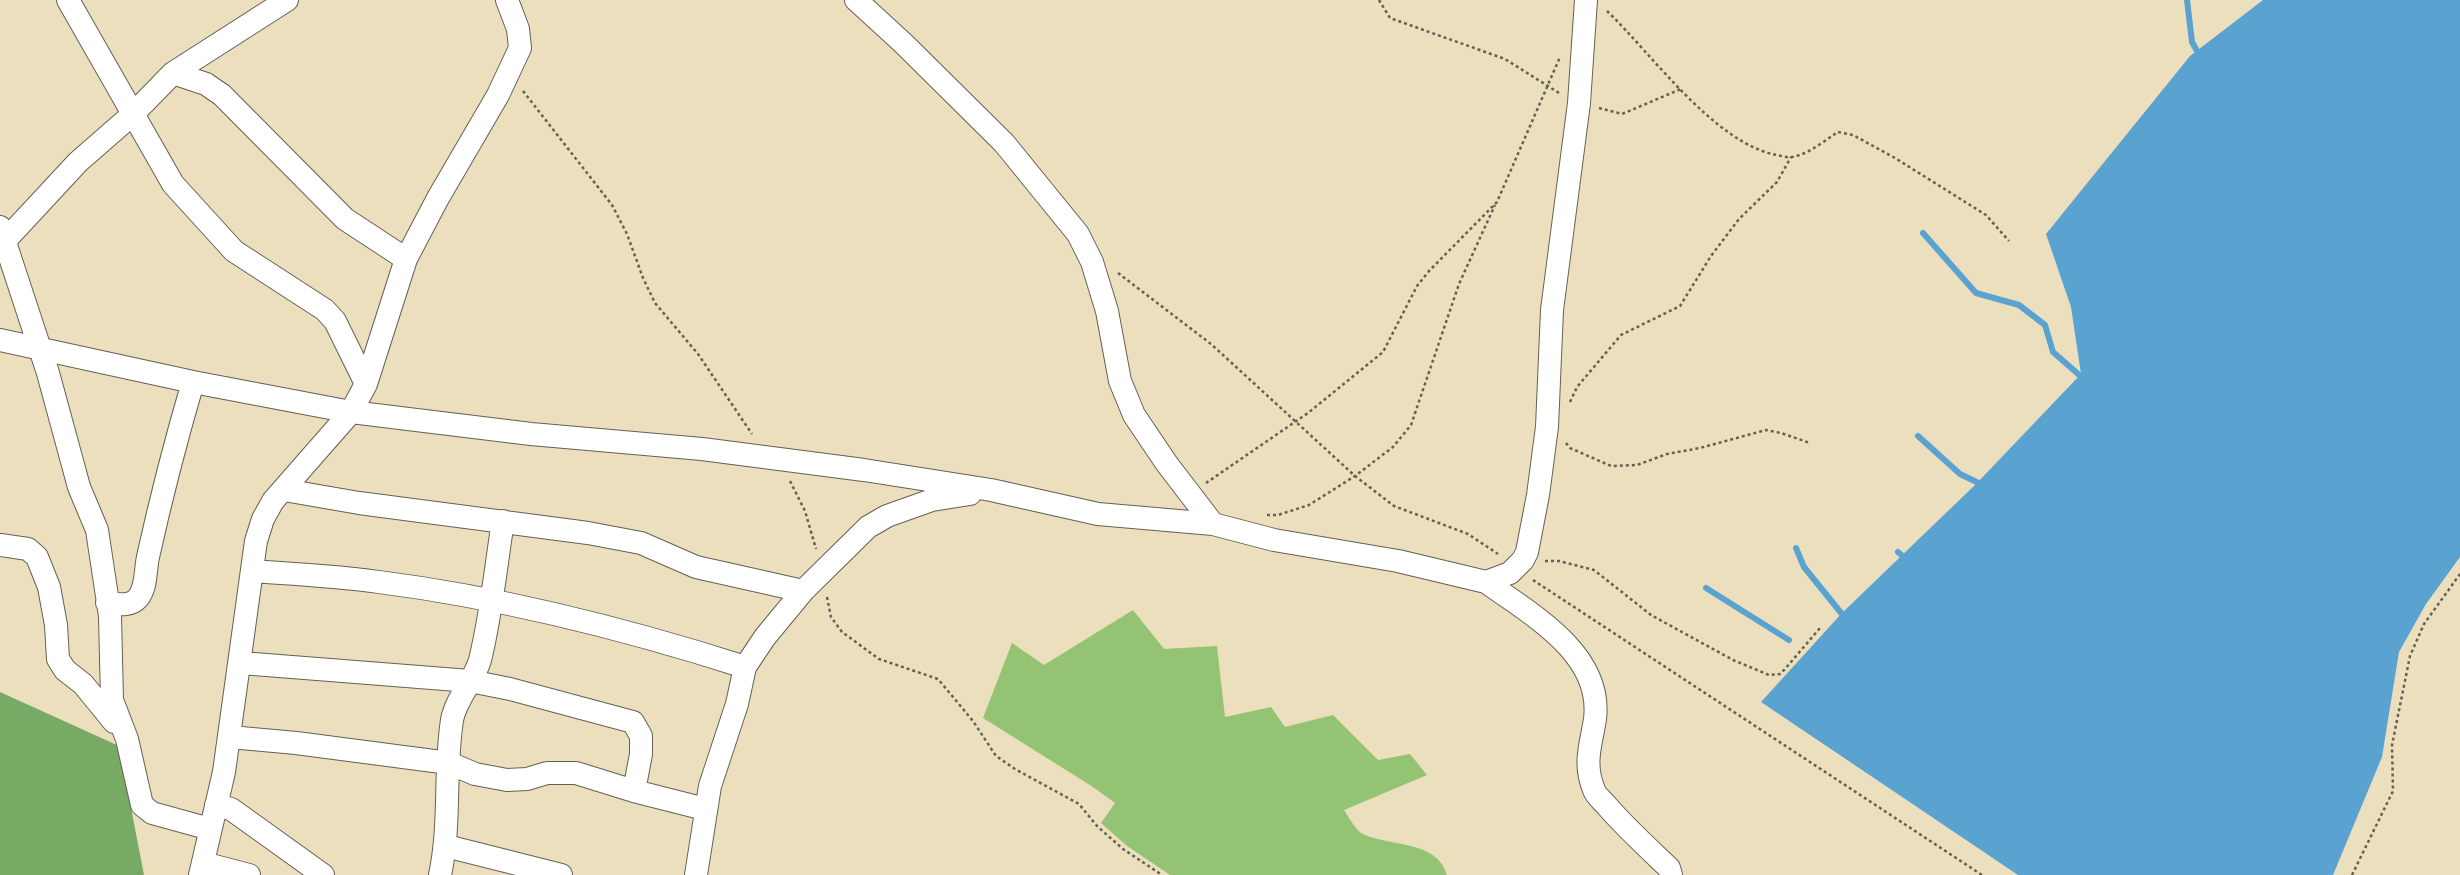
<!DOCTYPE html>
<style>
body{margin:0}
canvas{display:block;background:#ecdfbd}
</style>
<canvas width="2460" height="875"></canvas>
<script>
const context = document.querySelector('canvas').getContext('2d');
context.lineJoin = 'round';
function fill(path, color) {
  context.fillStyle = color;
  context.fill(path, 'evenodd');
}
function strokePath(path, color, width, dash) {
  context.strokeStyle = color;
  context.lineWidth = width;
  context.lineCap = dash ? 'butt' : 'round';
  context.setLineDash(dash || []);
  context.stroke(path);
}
const green = new Path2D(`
 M1133,610L1164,649L1217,646L1225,717L1271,707L1285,727L1333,715L1378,760L1410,754L1427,775L1344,810C1349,817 1356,831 1363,834C1391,847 1437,840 1447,875H1170L1127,846L1101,823L1115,803L1093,787L983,718L1012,643L1044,665Z`);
const forest = new Path2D(`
 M0,692L119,746L144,875H0Z`);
const water = new Path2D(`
 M2263,0H2460V557L2426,604L2399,652L2382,757L2333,875H2018L1761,702L1842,613L1976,484L2081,374L2071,307L2046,234L2190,56Z`);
const stream = new Path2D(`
 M2187,0L2192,42L2201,58
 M1923,233L1976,293L2019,305L2045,325L2053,352L2085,380
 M1918,436L1960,474L1983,485
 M1796,548L1804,567L1846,619
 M1898,552L1907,560
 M1706,588L1789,640`);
const path = new Path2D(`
 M1379,0L1390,18L1505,59L1559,93
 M1607,11C1652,54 1715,144 1777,155C1782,156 1788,158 1792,157C1809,154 1824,141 1838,132L1853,135L1895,158L1986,215L2009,241
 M523,91L612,205L627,234L643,278L655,303L698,354L752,434
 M1599,108L1622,114L1681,89
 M1118,273L1211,344L1355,476L1394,506L1468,534L1498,554
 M1570,402L1577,387L1621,335L1680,306L1711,256L1739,219L1777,182L1791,157
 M1566,443L1570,448L1611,466L1637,465L1667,454L1700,448L1766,430L1781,433L1810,443
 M790,481L805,511L816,549
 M1206,483L1308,413L1383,352L1417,286L1429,271L1497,202L1560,57
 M1267,515H1278L1309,505L1355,476L1393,447L1411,425L1459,284L1495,205
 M1545,561H1559L1594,570L1651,615L1733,660L1769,675L1780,674L1785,669L1820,628
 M1533,580L1982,875
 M827,597L831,617L842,632L879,659L938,679L973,721L996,756L1015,769L1079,804L1097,826L1123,849L1162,875
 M2352,875L2393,791L2392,745L2410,656L2424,624L2460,574`);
const street = new Path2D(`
 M68,0L173,184L234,251L325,310L335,321L366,384
 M856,0L903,43L1004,143L1078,234L1092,262L1107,311L1120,381L1134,415L1167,464L1213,524
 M173,73L206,84L222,95L345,219L406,259
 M0,227L48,373L79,487L97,530L110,616L112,700L127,739L142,805L152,813L210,829
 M0,246L78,162L133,114L173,73L287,0
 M0,340L193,382L351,412L531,434L702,449L864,470L991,490L1098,514L1213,524L1274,540L1398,561L1486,582L1510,573L1523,560L1527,552L1538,495L1547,427L1552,310L1579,103L1586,0
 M284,490L359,503L588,533L641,543L696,567L803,591
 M0,545L28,549L37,557L49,587L56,625L58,659L65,670L83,684L114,722
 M252,571C295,574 338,576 379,582C504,598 626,629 745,667
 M1486,582C1532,615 1603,654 1595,719C1591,745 1583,763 1594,790C1596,796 1603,801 1607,806C1626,828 1648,848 1669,868L1671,875
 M107,603C118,604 130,607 138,598C147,587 145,570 148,557C161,498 176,440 193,382
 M241,663L470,681L510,689L633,722L641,736V754L634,791
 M230,737L296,743L449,763L475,774L507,780L527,779L547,773H576L634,791L705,809
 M216,805L231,809L323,875
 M446,846L561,875
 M203,863L249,875
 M200,875L224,772L256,541L263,519L273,501L351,412L366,384L406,259L438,198L498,95L520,48L518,29L507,0
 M440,875C451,823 444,772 452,720C456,698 474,681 480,660C491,616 496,566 503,521
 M696,875L710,786L737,704L745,667L765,637L803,591L868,527L887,516L932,500L970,494`);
fill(green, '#94c473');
fill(forest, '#77aa65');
fill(water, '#5aa3d1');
strokePath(stream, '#5aa3d1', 6);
strokePath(street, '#656054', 24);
strokePath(path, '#656054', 2.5, [3, 3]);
strokePath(street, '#fff', 22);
</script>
